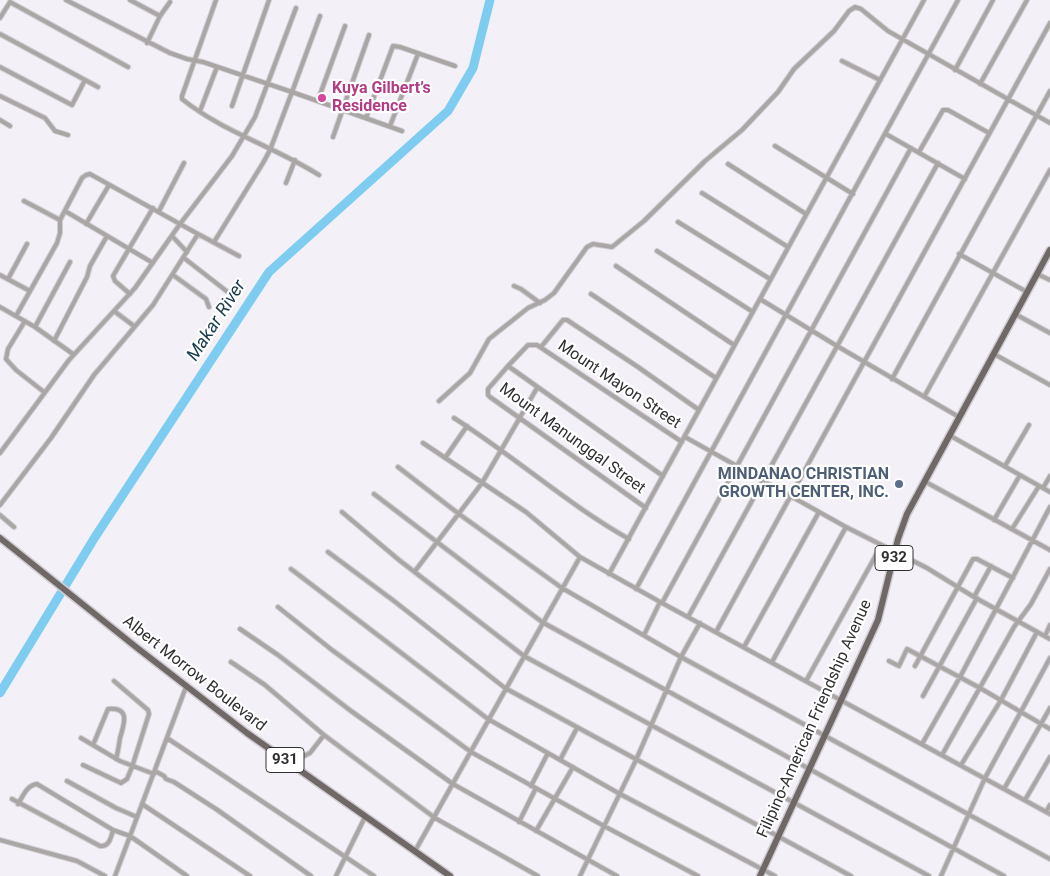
<!DOCTYPE html>
<meta charset="utf-8">
<style>
body{margin:0}
canvas{display:block;background:#f3f0f7}
</style>
<canvas width="1050" height="876"></canvas>
<script>
const context = document.querySelector('canvas').getContext('2d');
context.lineJoin = 'round';
function strokePath(path, color, width, dash) {
  context.strokeStyle = color;
  context.lineWidth = width;
  context.lineCap = dash ? 'butt' : 'round';
  context.setLineDash(dash || []);
  context.stroke(path);
}
function drawText(font, color, halo, rows, align = 'center') {
  context.font = font + ' Roboto,sans-serif';
  context.lineWidth = 4.5;
  context.setLineDash([]);
  context.textBaseline = 'middle';
  context.strokeStyle = halo;
  context.fillStyle = color;
  for (const [text, x, y, turn = 0] of rows) {
    context.save();
    context.translate(x, y);
    context.rotate((+turn || 0) * Math.PI / 180);
    context.textAlign = isNaN(turn) ? turn : align;
    if (halo) context.strokeText(text, 0, 0);
    context.fillText(text, 0, 0);
    context.restore();
  }
}
const river = new Path2D(`
 M0,693L95,537L269,272L448,111L473,68L490,0`);
const street = new Path2D(`
 M66,0L170,53L187,59L203,62L292,92L320,16
 M130,0L160,16L147,43
 M216,0L182,96V99C223,132 275,147 319,175
 M10,2L128,67
 M160,16L170,2
 M0,18L10,2
 M0,34L98,87
 M842,61L880,80
 M0,67L72,105L85,80
 M955,70L993,0
 M980,84L1027,0
 M0,96L45,118L55,131L68,135
 M318,100L345,26
 M232,106L269,0
 M200,111L217,67
 M366,118L393,46L400,47L455,66
 M0,120L10,126
 M390,126L418,54
 M886,134L965,179
 M333,137L369,35
 M775,146L853,194
 M919,152L943,110H948L989,133
 M728,164L806,214
 M286,183L295,160
 M702,193L788,247
 M24,201L60,220
 M65,211L153,263
 M159,211L184,163
 M678,222L770,279
 M86,224L109,185
 M198,234L239,256
 M172,236L187,252
 M214,242L263,163L270,150L292,92L402,131
 M657,251L753,312
 M959,254L1027,292
 M184,258L229,293
 M616,266L734,345
 M1037,274L1050,280
 M0,275L30,291
 M173,275L206,299L209,307
 M8,279L27,244
 M514,286L521,289L540,303
 M130,294L115,281L113,276L153,208
 M591,294L716,378
 M760,299L837,346L959,417
 M0,307L35,327L73,354
 M114,311L134,326
 M1015,314L1050,333
 M25,321L8,349L6,359L16,370L44,392
 M35,327L70,262
 M54,341L87,277L90,266L107,236
 M541,347L563,320H567L638,367L699,410
 M994,354L1050,385
 M508,366L488,389V395L490,397L646,508
 M892,379L1050,91
 M924,397L1050,170
 M439,401L470,373L489,339L528,308L545,300L554,293L587,247L593,244L612,247L644,221L705,161L742,130L778,92L794,69L834,31L849,11L855,7L861,9L888,31L1050,123
 M454,418C514,456 567,504 629,539
 M949,435L1050,492
 M685,437L846,527L927,568L974,597L1050,639
 M423,443L526,512L580,557L662,603L1050,814
 M0,453L69,360L135,288L180,224L232,156L255,117L296,8
 M445,458L467,426
 M1005,466L1029,425
 M398,467L459,514L562,588L681,657L1050,859
 M663,476L508,366L528,345H537L682,442
 M924,481L1050,550
 M1043,488L1050,476
 M374,494L542,622L1004,876
 M0,505L51,438L94,375L153,305L198,234L90,174L86,175L82,178L60,220V233L57,243L16,316
 M342,512L399,560L524,656L929,876
 M0,515L14,527
 M994,520L1020,475
 M1012,529L1039,486
 M328,552L394,601L505,688L851,876
 M291,569L488,719L620,794L775,876
 M415,571L482,483L537,388
 M609,574L924,0
 M636,589L958,0
 M974,597L991,566
 M662,603L911,148
 M278,607L332,650L471,752L604,826L698,876
 M688,617L938,163
 M240,629L278,655L351,711L453,784L617,876
 M716,632L1050,23
 M644,635L660,602
 M1045,636L1050,625
 M744,647L819,512
 M889,661L899,666L907,649L980,688L1050,729
 M231,662L265,685L324,735L435,818L538,876
 M772,662L846,527
 M915,666L973,559H977L1013,578
 M806,681L881,546
 M923,696L977,598
 M81,738L120,761L154,774
 M167,738L374,876
 M922,744L960,677L1050,507
 M93,745L108,709C131,707 124,724 120,738C119,745 118,752 116,759
 M942,755L1014,627L1031,604L1050,569
 M560,760L577,728
 M83,765L121,783L127,779L132,767L149,714L148,710L114,681
 M292,765L298,759L310,753L324,735
 M961,765L1001,700L1037,632
 M155,771L164,776L166,779L174,782L216,809L311,876
 M67,781L116,808L137,817
 M531,786L548,753
 M1004,789L1050,708
 M12,799L100,846C109,847 111,838 113,830
 M1025,800L1050,757
 M18,804C23,796 27,785 37,784L113,830L130,836L187,876
 M142,804L250,876
 M1046,812L1050,805
 M519,822L536,788
 M536,831L573,767
 M0,840L77,861L105,876
 M415,851L580,557
 M115,876L186,687
 M336,876L365,817
 M580,876L636,760L681,657L700,623
 M941,876L985,778L1050,658`);
const primary = new Path2D(`
 M0,538L136,647L247,733L450,876
 M760,876L878,620L898,539L907,514L1050,250`);
const markers = [
 [322,98,5,"#d1479c"],
 [899,484,5,"#5c6f8a"]
];
const shields = [
 [894,558,38],
 [285,760,38]
];
const shieldNames = [
 ["932",894,558],
 ["931",285,760]
];
const hotelNames = [
 ["Kuya Gilbert’s",332,89],
 ["Residence",332,107]
];
const streetNames = [
 ["Mount Mayon Street",619,385,34],
 ["Mount Manunggal Street",572,439,36],
 ["Albert Morrow Boulevard",194,674,38],
 ["Filipino-American Friendship Avenue",815,719,-66]
];
const serviceNames = [
 ["MINDANAO CHRISTIAN",889,475],
 ["GROWTH CENTER, INC.",889,493]
];
const waterNames = [
 ["Makar River",217,321,-57]
];
strokePath(river, '#7ecdf0', 9);
strokePath(street, '#d0cdd3', 6);
strokePath(primary, '#d0cdd3', 9);
strokePath(street, '#aaa6a5', 4);
strokePath(primary, '#6f6866', 6);
for (const [x, y, r, color] of markers) {
  const dot = new Path2D();
  dot.arc(x, y, r, 0, 2 * Math.PI);
  context.fillStyle = color;
  context.fill(dot);
  strokePath(dot, '#fff', 2);
}
for (const [x, y, w] of shields) {
  const box = new Path2D();
  box.roundRect(x - w / 2, y - 12.5, w, 25, 4);
  context.fillStyle = '#fff';
  context.fill(box);
  strokePath(box, '#2f2e31', 1);
}
drawText('bold 15px', '#2f2e31', null, shieldNames);
drawText('bold 16px', '#b23c85', '#fff', hotelNames, 'left');
drawText('16px', '#2f2e31', '#fff', streetNames);
drawText('bold 16px', '#4e5e75', '#fff', serviceNames, 'right');
drawText('italic 18px', '#183c4b', '#fff', waterNames);
</script>
